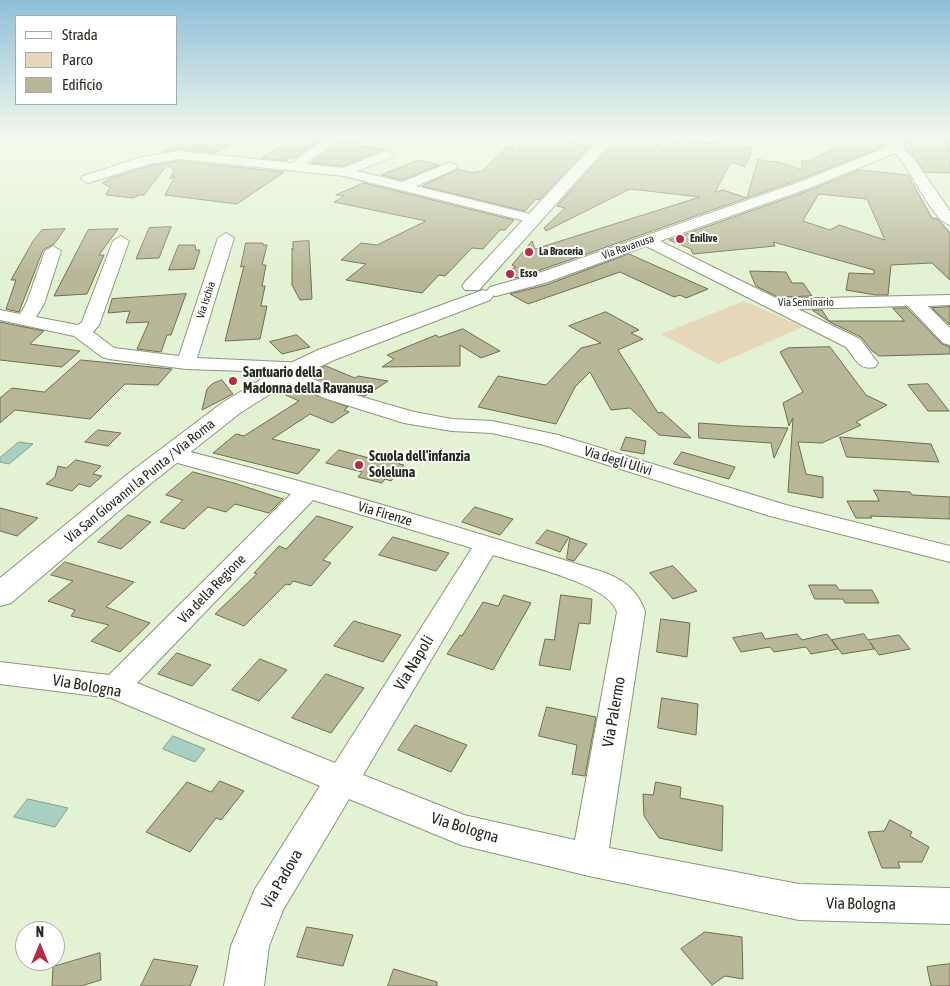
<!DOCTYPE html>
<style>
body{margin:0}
#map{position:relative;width:950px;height:986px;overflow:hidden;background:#e3f2d2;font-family:"Asap Condensed",sans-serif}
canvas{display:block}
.legend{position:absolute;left:15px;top:15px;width:162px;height:90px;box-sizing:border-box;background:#fff;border:1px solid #a8aaa5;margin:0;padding:6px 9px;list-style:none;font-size:15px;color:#252a1e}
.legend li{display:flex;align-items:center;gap:10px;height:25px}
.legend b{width:25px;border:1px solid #a8aaa5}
.north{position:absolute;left:15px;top:921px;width:50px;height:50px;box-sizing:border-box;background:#fff;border:1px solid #a8aaa5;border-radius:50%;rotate:0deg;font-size:14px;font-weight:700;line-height:20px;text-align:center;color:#252a1e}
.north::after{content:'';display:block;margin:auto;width:18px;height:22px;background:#bb2a42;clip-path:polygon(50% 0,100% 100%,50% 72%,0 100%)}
</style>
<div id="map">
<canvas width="950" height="986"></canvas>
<ul class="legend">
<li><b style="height:6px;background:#fff"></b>Strada</li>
<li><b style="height:14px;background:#e6d7ba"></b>Parco</li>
<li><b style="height:14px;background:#b7b696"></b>Edificio</li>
</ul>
<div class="north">N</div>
</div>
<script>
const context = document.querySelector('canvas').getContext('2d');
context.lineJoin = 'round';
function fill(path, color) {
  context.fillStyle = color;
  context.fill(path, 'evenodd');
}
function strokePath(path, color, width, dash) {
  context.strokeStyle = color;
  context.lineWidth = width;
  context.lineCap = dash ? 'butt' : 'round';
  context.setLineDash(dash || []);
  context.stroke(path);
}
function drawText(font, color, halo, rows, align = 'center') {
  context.font = font + ' "Asap Condensed",sans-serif';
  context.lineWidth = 4;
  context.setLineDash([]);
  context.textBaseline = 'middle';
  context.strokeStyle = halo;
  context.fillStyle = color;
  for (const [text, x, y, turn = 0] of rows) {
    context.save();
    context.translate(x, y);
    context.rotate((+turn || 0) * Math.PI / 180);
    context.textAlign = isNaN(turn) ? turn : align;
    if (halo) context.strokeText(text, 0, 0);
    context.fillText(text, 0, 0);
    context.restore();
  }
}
const green = new Path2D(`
 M744,301L803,327L718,364L661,334Z`);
const water = new Path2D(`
 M19,442L33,444L9,464L0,462V458Z
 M173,736L205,749L195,762L163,749Z
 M28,799L68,808L55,827L14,817Z`);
const building = new Path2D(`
 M191,138H240L215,153L180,149L161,152Z
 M293,138H323L295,158L288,157L287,161L262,158Z
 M520,138H577L571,143L590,146L539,200L536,199L525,211L422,186L458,169L473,173L482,171L507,147L519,149Z
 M622,138H660L655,144L663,150L677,139L718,144L721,139L742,140L739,146L753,148L745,167L731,162L715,192L723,190L747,198L758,159L769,162L774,161L803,170L801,161H809L853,138H890L889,143L878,149L801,179L532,273L517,278L504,273L516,267L512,265L532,241L535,249L700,197L630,189L546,231L544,228L565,208L557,206L609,148H614Z
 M906,138H950V173L925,172L904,146Z
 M366,140L357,146L385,149L343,166L311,163L340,141Z
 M419,160L439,165L402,180L382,175Z
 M180,161L198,163L284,172L237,204L165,195L175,176L170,179L174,170L167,165L144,195H139L133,198L106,195L110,187L102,183L111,178L149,166Z
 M860,170L908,175L932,218L938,219L950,233V280L932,263L891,265L888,295H876L846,290L849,273L874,274V270L773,242L775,246L693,254L691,249L669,240L813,189ZM819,194L867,199L885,240L839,225L830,230L803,221Z
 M364,183L514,220L505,230H500L483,249L472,248L445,276L439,275L422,293L346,280L366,264L341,260L361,243L377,245L426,221L334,202L344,196L336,195Z
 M171,227L159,258L136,259L149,228Z
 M65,229L54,244L43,250L19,312L6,309L16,280H11L33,241L42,230Z
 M118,229L99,255H104L87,294L54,296L88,230Z
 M309,241L312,299L300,300L292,285V248L293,250V242Z
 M246,243H263V245H267L262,265H266L262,286H265L261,306H267L260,339L225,341L244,266L241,267Z
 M179,245H195L196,250H200L194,269L169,270Z
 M629,254L708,289L686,298L680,295L674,297L620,272L528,304L510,294L546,285Z
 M750,271L786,272L792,283H803L812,296L778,297L756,286Z
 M186,294L171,335H167L161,352L137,349L149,322L126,323L130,311L108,313L112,299Z
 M950,307V325L932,308Z
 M893,308H907L942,344L950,347V354L879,356L871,350L861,337L830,322L812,310H822L829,321H904Z
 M606,312L639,330L631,333L643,339L618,350L658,413L662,412L691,438L659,435L630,408L611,410L590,372L575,387L556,424L478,407L498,376L546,385L581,348L601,343L569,326Z
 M0,322L44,331L30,344L80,351L62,367L0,360Z
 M463,329L500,351L481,358L460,345V366L382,367L394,359L387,355L436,335L439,337Z
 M297,335L310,347L282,354L270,342Z
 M830,347L866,395L887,405L856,422L861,425L822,443L798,442L806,474L823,477V498L788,492L793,418L789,426L783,403L803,392L780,352L788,348Z
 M81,360L172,369L158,385L125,384L90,419L15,410L0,423V398L12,388L44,392Z
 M326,366L355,378L358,376L388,381L365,396L339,388L308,374Z
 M222,380L233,394L202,410L207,389L212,384Z
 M928,384L949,411H928L908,385Z
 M291,386L348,407L344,410L349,412L332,423L310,414L272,439L320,450L298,474L213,453L236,434L244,436L299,401L279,392Z
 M699,423L739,426L788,428L774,458L771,443L699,438Z
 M98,430L121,433L108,446L85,442Z
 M626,437L646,441L644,454L621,450Z
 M840,437L931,444L939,462L847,457Z
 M339,450L373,459L376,456L400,462L399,464L404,465L391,481L385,479L382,483L358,477L362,472L326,463Z
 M682,452L735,467L729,479L674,464Z
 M76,460L101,466L93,474L102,476L90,487L79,484L72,491L46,484L55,477L58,466L66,468Z
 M193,472L234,483L283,499L269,513L235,504L226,512L208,507L184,529L160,522L183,500L166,495Z
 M874,490L910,492L912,495L950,497V519L870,516L872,518H856L847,501H879Z
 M475,507L513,519L500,535L462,522Z
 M0,508L38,518L17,536L0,531Z
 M128,515L151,522L121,549L98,542Z
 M317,516L353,527L323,560L331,563L311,586L293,581L290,585L286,584L244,626L215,614L257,574L254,573L279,546L286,549Z
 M547,530L569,537L560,552L536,543Z
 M393,537L449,553L436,571L379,555Z
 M570,538L587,544L574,561L567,559Z
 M65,562L134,582L106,607L150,623L120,652L91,641L109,625L71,616L75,610L48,601L73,581L51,575Z
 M673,566L697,591L673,599L650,573Z
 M809,585H836L839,590H872L879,603H845L843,599H815Z
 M504,595L531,603L493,670L447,654L460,635L462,636L483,602L498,606Z
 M561,595L592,599L590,624L579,623L570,670L539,665L545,639L554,640Z
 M661,619L690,623L687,657L657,652Z
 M354,621L401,635L383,662L334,646Z
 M762,633L765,639L797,634L802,640L827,634L838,649L811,654L806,647L774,652L770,647L741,652L733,638Z
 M864,634L868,640L899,635L910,649L879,655L870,642L874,649L842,654L832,640Z
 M177,653L211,665L192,686L158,674Z
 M260,659L287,670L259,701L232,690Z
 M326,674L364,688L331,733L292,718Z
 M662,698L698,704L696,735L658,728Z
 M547,707L596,717L585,776L572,774L577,745L539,736Z
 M415,725L467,745L451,772L398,750Z
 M220,781L244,791L221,820L216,818L190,852L146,832L187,782L211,792Z
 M656,782L681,787L680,798L723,806L722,851L659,838L644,816L643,794L653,795Z
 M890,820L912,832L910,836L929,847L922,862H898L900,868H882L868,832L884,831Z
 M307,927L353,935L343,966L297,957Z
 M705,932L742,937L743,979L725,976L712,985L681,949Z
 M100,953L101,980L81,986H52L53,967Z
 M154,959L198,966L190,986H141Z
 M950,964V986H931L927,967Z
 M394,969L437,982V986H388Z`);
const minor = new Path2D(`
 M326,138H340L306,164L343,168L388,150L394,154L392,157L357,171L402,182L451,162L457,166L456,169L416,186L538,216L540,219L533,223L344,176L180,159L149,164L88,183L81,179L83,176L142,157L180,151L292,163Z
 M663,138H676L663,148L657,144Z
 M892,138H904L902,147L914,159L950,211V225C932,221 911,168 895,153L812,187L660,241L778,299L950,295V305L928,306L950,328V345L943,343L908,306L798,309L860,339L878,363L875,367C859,371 855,358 846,347L646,246L545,283L496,296L490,295L487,291L490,287L533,275L802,181L890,146Z
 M226,233L234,238L197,358L306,363L309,367L306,371L300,373L338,390L414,412L452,419L492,421L558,435L786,505L950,546V562L770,516L544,445L492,433L452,431L404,423L324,398L279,378L277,372L186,369L109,359L102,357L74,336L0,320V310L20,314L26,304L45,251L53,246L61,251L44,304L36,317L78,325L82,322L113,241L121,236L129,241L99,325L93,332L114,348L179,356L218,238Z
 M171,447C318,484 462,528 606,573C625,581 639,592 645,612L609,848L799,884L950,888V924L799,920L589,876L461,845L349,799L283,910L269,946L264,986H224L231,946L255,889L320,786L111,698L0,684V662L109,675L291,494L163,459L160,454L163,449ZM313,500L472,548L335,763L137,683ZM493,555C521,564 610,584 617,612L575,840L464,815L363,775Z`);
const major = new Path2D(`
 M600,138H615L479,290H465L462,286L465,282Z
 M483,290L490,292L493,296L490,300L334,360L294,379L240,413L149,485L11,603L0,606V578L129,473L222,403L278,369L318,350Z`);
const markers = [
 [680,239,5,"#bb2a42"],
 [529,252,5,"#bb2a42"],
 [510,274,5,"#bb2a42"],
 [233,381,5,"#bb2a42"],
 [359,465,5,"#bb2a42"]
];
const farPoinames = [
 ["Enilive",690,239],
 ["La Braceria",539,252],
 ["Esso",520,274]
];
const farStreetnames = [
 ["Via Ravanusa",628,247,-19],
 ["Via Ischia",206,300,-72],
 ["Via Seminario",806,303]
];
const poiNames = [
 ["Santuario della",243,373],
 ["Madonna della Ravanusa",243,389],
 ["Scuola dell'infanzia",369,457],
 ["Soleluna",369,473]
];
const streetNames = [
 ["Via degli Ulivi",618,461,17],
 ["Via San Giovanni la Punta / Via Roma",140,481,-39],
 ["Via Firenze",385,514,16],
 ["Via della Regione",212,589,-46]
];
const nearStreetnames = [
 ["Via Napoli",414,663,-59],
 ["Via Bologna",87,686,10],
 ["Via Palermo",614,712,-80],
 ["Via Bologna",465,828,17],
 ["Via Padova",282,879,-60],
 ["Via Bologna",861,904,1]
];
fill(green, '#e6d7ba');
fill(water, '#a7d0c2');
strokePath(water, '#809e91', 1);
fill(building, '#b7b696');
strokePath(building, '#6f6d4f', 1);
strokePath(minor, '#8a987b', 2);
strokePath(major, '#8a987b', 2);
fill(minor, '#fff');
fill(major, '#fff');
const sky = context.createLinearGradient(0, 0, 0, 276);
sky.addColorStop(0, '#8ebfd9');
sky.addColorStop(0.5, '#f2f9eb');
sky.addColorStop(1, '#f2f9eb00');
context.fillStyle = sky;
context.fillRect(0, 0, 950, 276);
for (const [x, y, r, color] of markers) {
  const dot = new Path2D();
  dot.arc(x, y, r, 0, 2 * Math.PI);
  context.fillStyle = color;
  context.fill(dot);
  strokePath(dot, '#fff', 2);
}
drawText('bold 11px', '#252a1e', '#fff', farPoinames, 'left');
drawText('11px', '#252a1e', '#fff', farStreetnames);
drawText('bold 14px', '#252a1e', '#fff', poiNames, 'left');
drawText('14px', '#252a1e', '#fff', streetNames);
drawText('16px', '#252a1e', '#fff', nearStreetnames);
</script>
